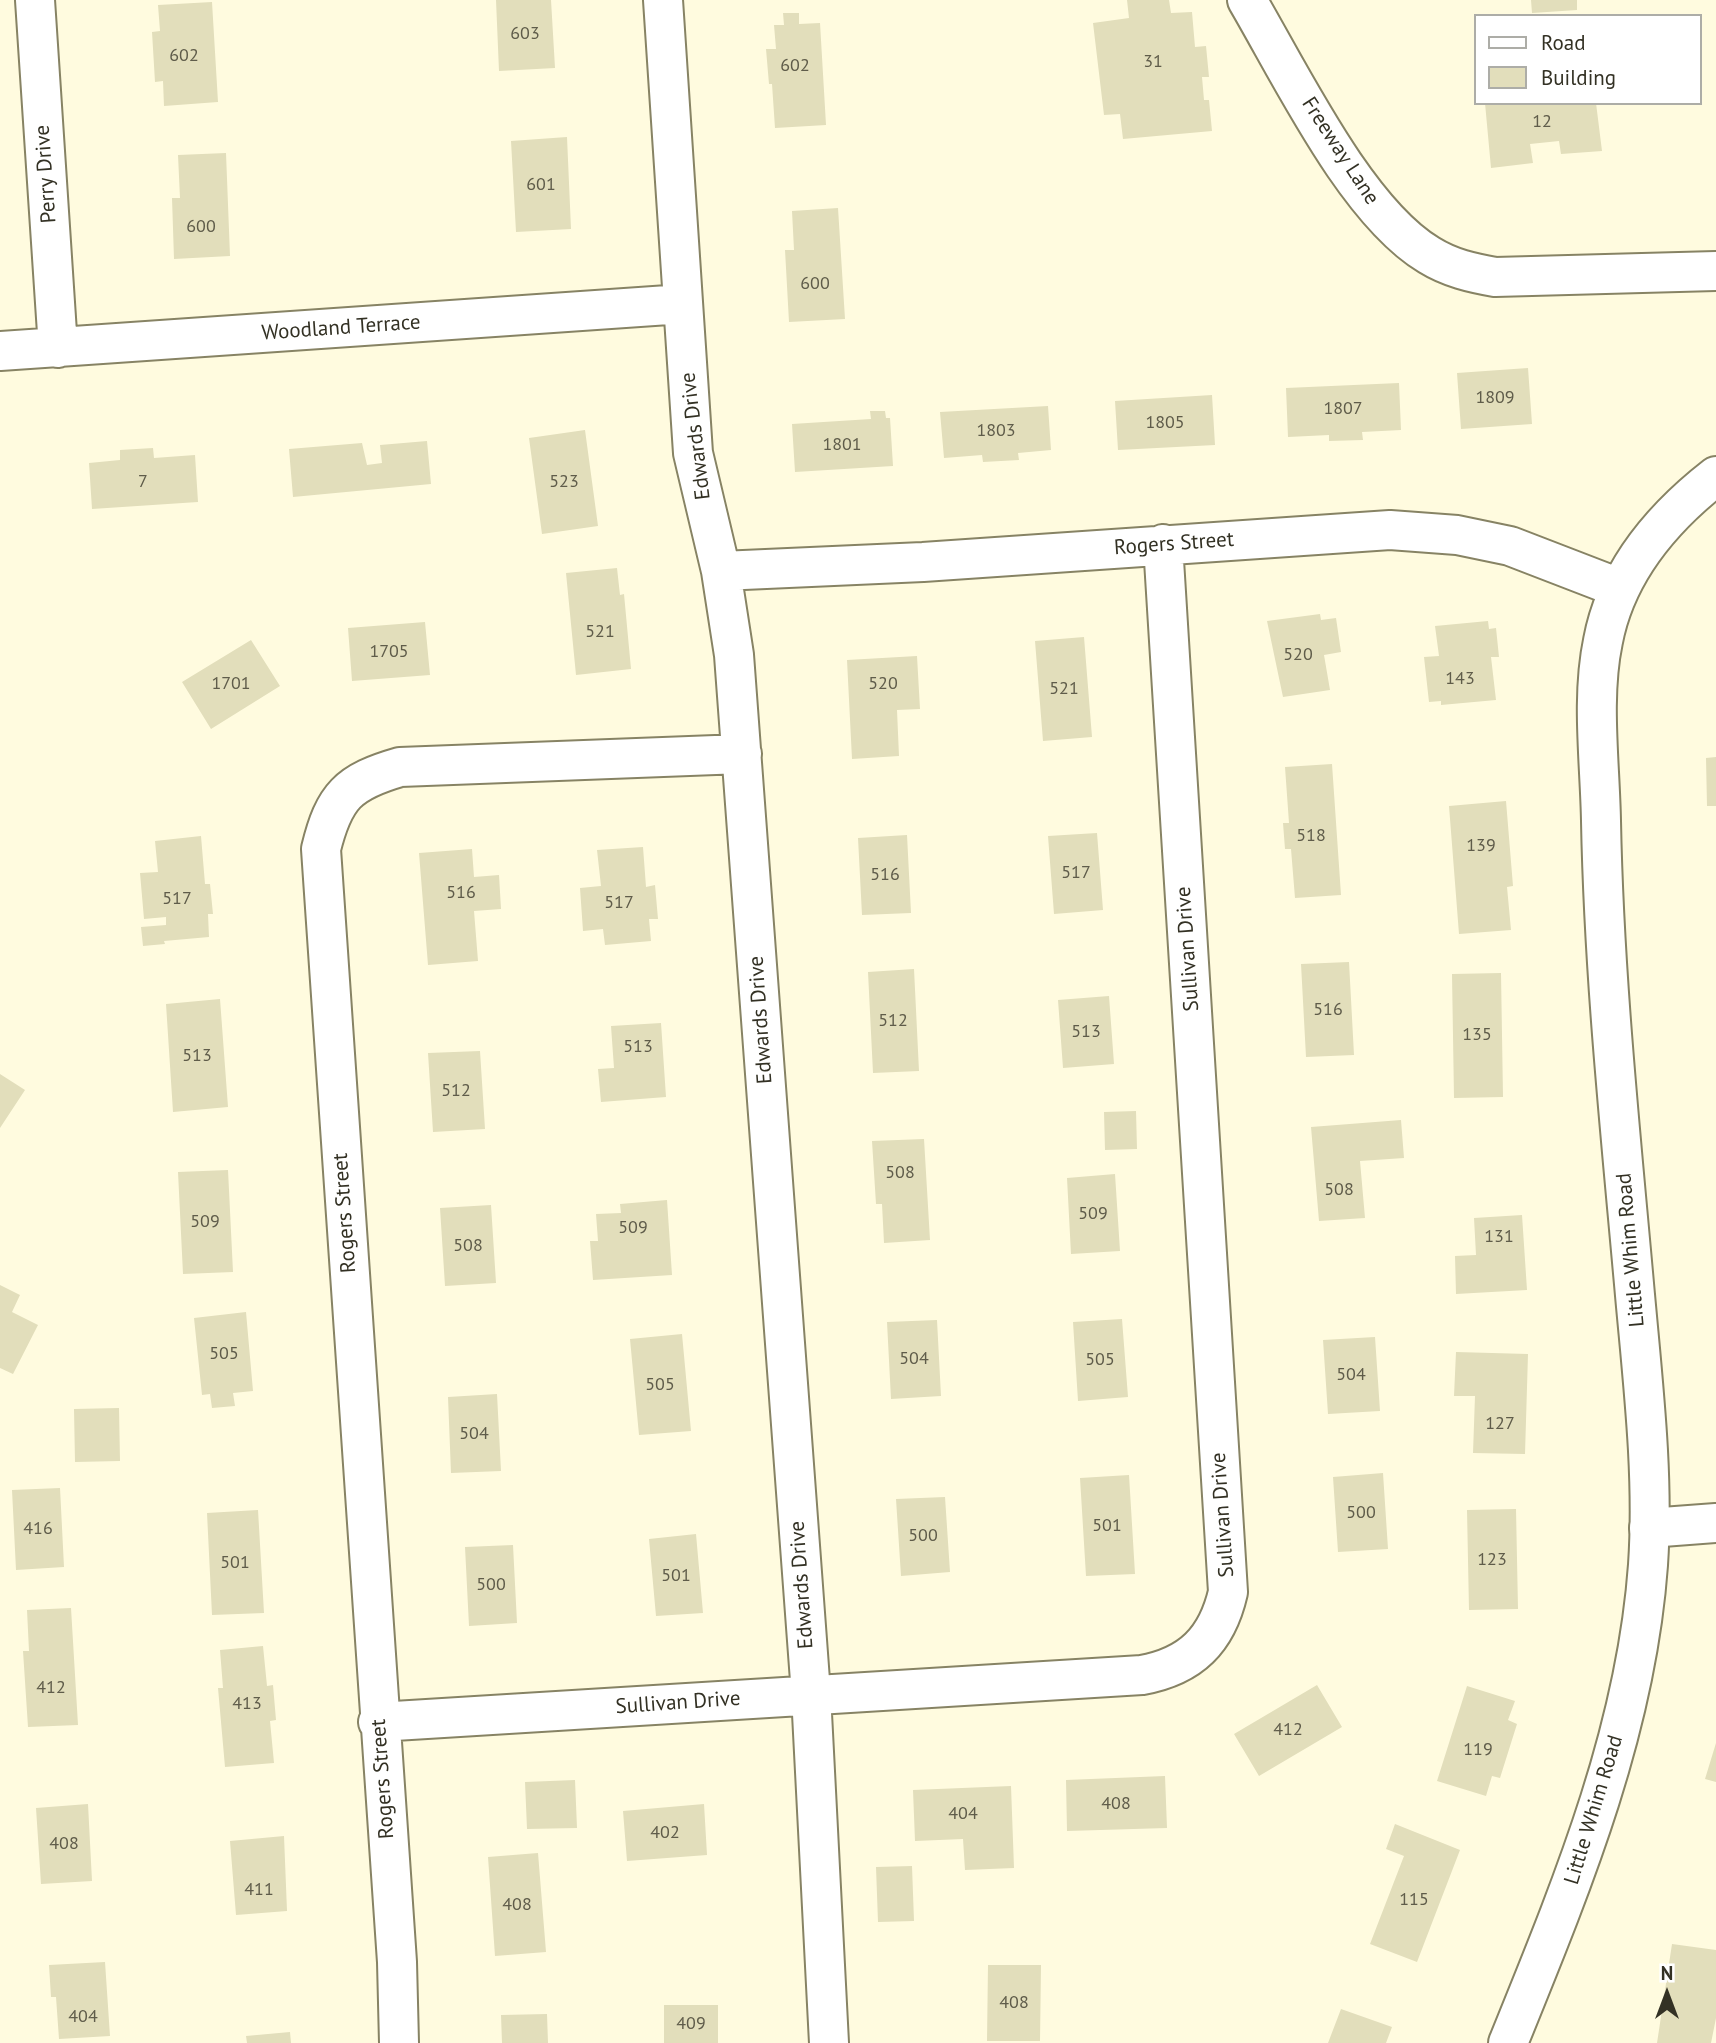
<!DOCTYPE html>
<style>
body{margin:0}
#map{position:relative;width:1716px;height:2043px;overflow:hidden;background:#fffbdf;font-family:"PT Sans",sans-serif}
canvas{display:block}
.legend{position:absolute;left:1474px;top:14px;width:228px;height:91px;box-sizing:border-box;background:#fff;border:2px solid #adada7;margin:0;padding:9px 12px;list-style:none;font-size:21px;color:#333124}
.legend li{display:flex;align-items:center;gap:14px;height:35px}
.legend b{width:35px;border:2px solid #adada7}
.north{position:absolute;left:1632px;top:1959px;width:70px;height:70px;-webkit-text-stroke:5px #fff;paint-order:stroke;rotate:0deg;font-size:19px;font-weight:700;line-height:28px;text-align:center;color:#333124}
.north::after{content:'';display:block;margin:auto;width:24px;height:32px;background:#333124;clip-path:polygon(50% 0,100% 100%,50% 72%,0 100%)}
</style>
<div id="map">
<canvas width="1716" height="2043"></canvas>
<ul class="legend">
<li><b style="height:9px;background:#fff"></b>Road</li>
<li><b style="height:19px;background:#e2debb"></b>Building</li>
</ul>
<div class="north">N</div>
</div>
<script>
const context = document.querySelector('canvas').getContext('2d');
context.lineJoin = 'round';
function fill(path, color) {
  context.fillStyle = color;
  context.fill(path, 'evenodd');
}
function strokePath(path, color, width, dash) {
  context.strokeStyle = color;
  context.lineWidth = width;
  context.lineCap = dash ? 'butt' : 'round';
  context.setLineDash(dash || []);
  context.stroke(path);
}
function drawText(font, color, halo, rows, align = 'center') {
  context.font = font + ' "PT Sans",sans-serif';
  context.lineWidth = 5;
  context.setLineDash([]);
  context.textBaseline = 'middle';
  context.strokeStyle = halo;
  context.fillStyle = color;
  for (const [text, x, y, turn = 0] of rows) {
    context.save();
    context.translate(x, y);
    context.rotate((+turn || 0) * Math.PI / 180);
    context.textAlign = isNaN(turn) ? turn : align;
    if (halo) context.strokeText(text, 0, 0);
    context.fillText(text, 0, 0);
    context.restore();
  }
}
const building = new Path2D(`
 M496,0H551L555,68L499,71Z
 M1127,0H1169L1171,13L1192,12L1195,47L1206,46L1209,77H1202L1204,100H1209L1212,131L1123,139L1120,114L1104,115L1093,23L1129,18Z
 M1531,0H1577V10L1532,13Z
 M212,2L218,102L164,106L163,81L155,82L152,32L160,31L158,5Z
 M783,13H799V24L820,23L826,125L775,128L772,84H769L766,49H776L774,25H784Z
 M1485,103H1596L1602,151L1561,154L1559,141L1530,144L1533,163L1491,168Z
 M567,137L571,229L516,232L511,141Z
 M226,153L230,256L174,259L172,198H180L178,155Z
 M838,208L845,319L789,322L785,250H794L792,211Z
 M1528,368L1532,424L1461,429L1457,373Z
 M1399,383L1401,430L1362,432L1363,440L1329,441V435L1288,437L1286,388Z
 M1212,395L1215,445L1118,450L1115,401Z
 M1048,406L1051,450L1018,453L1019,460L983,462L982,455L944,458L940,412Z
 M870,411H885L886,418H890L893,466L795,472L792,424L871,419Z
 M585,430L598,526L542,534L529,438Z
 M427,441L431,484L293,497L289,449L362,443L367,465L382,463L380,445Z
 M153,448L154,458L195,455L198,502L92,509L89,463L120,460V450Z
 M617,568L620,595L624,594L631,669L576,675L566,573Z
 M1320,614L1321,620L1336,618L1341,652L1324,655L1330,690L1283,697L1267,621Z
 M1488,621L1489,629L1496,628L1499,657H1491L1496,700L1441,705V701L1429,702L1424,657L1439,656L1435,626Z
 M425,622L430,675L352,681L348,628Z
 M1084,637L1092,737L1043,741L1035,641Z
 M251,640L280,686L211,729L182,682Z
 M917,656L920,709L897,710L899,756L852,759L847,660Z
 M1716,757V806H1707L1706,758Z
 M1332,764L1341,895L1295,898L1291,849H1285L1283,823H1289L1285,767Z
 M1506,801L1513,886L1507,887L1511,930L1459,934L1449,806Z
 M1097,833L1103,910L1054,914L1048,836Z
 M907,835L911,913L862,915L858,838Z
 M201,836L205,884H210L213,914H208L209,937L164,941L165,944L143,946L141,927L166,925V917L144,919L140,873L158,872L155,841Z
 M643,847L646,887L655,885L658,919H649L651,941L605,945L603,929L583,931L580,888L601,886L597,850Z
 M472,849L474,877L499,875L501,909L474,911L478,961L428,965L419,853Z
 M1349,962L1354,1055L1306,1057L1301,964Z
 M914,969L919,1071L873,1073L868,972Z
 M1501,973L1503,1097L1454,1098L1452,974Z
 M1109,996L1114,1064L1063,1068L1058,1000Z
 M220,999L228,1107L173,1112L166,1004Z
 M661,1023L666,1097L601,1102L598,1069L614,1068L611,1026Z
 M480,1051L485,1129L433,1132L428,1053Z
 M0,1074L25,1090L0,1128Z
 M1136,1111L1137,1149L1105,1150L1104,1112Z
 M1401,1120L1404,1158L1360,1161L1365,1218L1319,1221L1311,1127Z
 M924,1139L930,1240L884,1243L882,1204H876L872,1141Z
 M228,1170L233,1272L183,1274L178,1172Z
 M1115,1174L1120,1251L1071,1254L1067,1178Z
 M667,1200L672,1275L593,1280L590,1241H598L596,1214L621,1213L620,1204Z
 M491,1205L496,1283L445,1286L440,1208Z
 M1522,1215L1527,1290L1456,1294L1455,1256L1476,1255L1474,1218Z
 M0,1285L20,1295L12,1312L38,1325L13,1374L0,1368Z
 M246,1312L253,1391L233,1393L235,1406L212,1408L210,1394L202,1395L194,1318Z
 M1122,1319L1128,1397L1078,1401L1073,1322Z
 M937,1320L941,1396L891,1399L887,1322Z
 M682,1334L691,1431L639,1435L630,1339Z
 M1375,1337L1380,1411L1328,1414L1323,1340Z
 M1456,1352L1528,1354L1525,1454L1473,1453L1475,1396H1454Z
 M497,1394L501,1471L451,1473L448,1397Z
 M119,1408L120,1461L75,1462L74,1409Z
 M1383,1473L1388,1549L1338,1552L1333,1477Z
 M1129,1475L1135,1574L1086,1576L1080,1478Z
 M60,1488L64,1567L16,1570L12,1490Z
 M945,1497L950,1572L901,1576L896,1499Z
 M1516,1509L1518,1609L1469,1610L1467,1510Z
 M258,1510L264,1613L212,1615L207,1513Z
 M696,1534L703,1613L656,1616L649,1539Z
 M513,1545L517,1623L469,1626L465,1547Z
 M71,1608L78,1725L28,1727L23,1651H29L27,1610Z
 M263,1646L267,1686L273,1685L276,1720L270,1721L274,1763L225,1767L218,1688H223L220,1650Z
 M1317,1685L1342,1727L1259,1776L1234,1734Z
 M1467,1686L1515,1701L1508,1720L1517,1724L1500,1778L1492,1776L1486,1796L1437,1781Z
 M1716,1743V1782L1705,1779Z
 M1165,1776L1167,1828L1067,1831L1066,1780Z
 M575,1780L577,1828L527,1829L525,1782Z
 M1011,1786L1014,1868L965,1870L963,1839L915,1841L913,1790Z
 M88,1804L92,1881L41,1884L36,1808Z
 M704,1804L707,1855L627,1861L623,1811Z
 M1395,1824L1460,1850L1417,1962L1370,1944L1404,1856L1386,1849Z
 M284,1836L287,1911L236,1915L230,1841Z
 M538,1853L546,1952L495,1956L488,1857Z
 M912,1866L914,1921L878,1922L876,1867Z
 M1672,1944L1716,1950V2018L1711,2043H1657Z
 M105,1962L110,2036L59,2039L56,1997H51L49,1965Z
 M988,1965H1041L1040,2041H987Z
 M664,2005H718V2043H664Z
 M1341,2009L1392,2027L1386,2043H1328Z
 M547,2014L548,2043H502L501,2015Z
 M290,2032L291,2043H247L246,2036Z`);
const street = new Path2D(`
 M35,0L58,348
 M663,0L693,453L721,571L734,655L811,1694L829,2043
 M1247,0C1291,75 1356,211 1429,255C1450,268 1472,273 1495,277L1716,271
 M0,351L683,304
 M721,571L923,562L1390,530L1457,535L1510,546L1619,588
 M1649,1528L1716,1523
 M378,1722L1142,1675C1191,1666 1217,1640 1228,1592L1163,544
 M399,2043L397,1962L321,849C334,796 348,782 400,767L742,754`);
const secondary = new Path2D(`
 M1508,2043C1570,1890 1636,1733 1648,1565C1654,1476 1643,1384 1635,1295C1621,1137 1604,979 1601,821C1600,763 1591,698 1603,641C1616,572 1662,518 1716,476`);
const numberNames = [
 ["603",525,34],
 ["602",184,56],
 ["31",1153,62],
 ["602",795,66],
 ["12",1542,122],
 ["601",541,185],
 ["600",201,227],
 ["600",815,284],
 ["1809",1495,398],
 ["1807",1343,409],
 ["1805",1165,423],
 ["1803",996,431],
 ["1801",842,445],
 ["7",143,482],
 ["523",564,482],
 ["521",600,632],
 ["1705",389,652],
 ["520",1298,655],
 ["143",1460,679],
 ["1701",231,684],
 ["520",883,684],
 ["521",1064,689],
 ["518",1311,836],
 ["139",1481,846],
 ["517",1076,873],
 ["516",885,875],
 ["516",461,893],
 ["517",177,899],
 ["517",619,903],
 ["516",1328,1010],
 ["512",893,1021],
 ["513",1086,1032],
 ["135",1477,1035],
 ["513",638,1047],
 ["513",197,1056],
 ["512",456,1091],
 ["508",900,1173],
 ["508",1339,1190],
 ["509",1093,1214],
 ["509",205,1222],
 ["509",633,1228],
 ["131",1499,1237],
 ["508",468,1246],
 ["505",224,1354],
 ["504",914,1359],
 ["505",1100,1360],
 ["504",1351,1375],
 ["505",660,1385],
 ["127",1500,1424],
 ["504",474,1434],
 ["500",1361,1513],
 ["501",1107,1526],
 ["416",38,1529],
 ["500",923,1536],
 ["123",1492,1560],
 ["501",235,1563],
 ["501",676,1576],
 ["500",491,1585],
 ["412",51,1688],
 ["413",247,1704],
 ["412",1288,1730],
 ["119",1478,1750],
 ["408",1116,1804],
 ["404",963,1814],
 ["402",665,1833],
 ["408",64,1844],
 ["411",259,1890],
 ["115",1414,1900],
 ["408",517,1905],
 ["408",1014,2003],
 ["404",83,2017],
 ["409",691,2024]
];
const streetNames = [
 ["Freeway Lane",1340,151,57],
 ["Perry Drive",46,174,-94],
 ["Woodland Terrace",341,328,-4],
 ["Edwards Drive",696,436,-97],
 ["Rogers Street",1174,544,-4],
 ["Sullivan Drive",1188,949,-94],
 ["Edwards Drive",761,1020,-94],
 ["Rogers Street",345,1213,-94],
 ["Little Whim Road",1631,1250,-95],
 ["Sullivan Drive",1223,1515,-94],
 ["Edwards Drive",802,1585,-94],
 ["Sullivan Drive",678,1703,-4],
 ["Rogers Street",383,1779,-94],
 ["Little Whim Road",1594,1810,-73]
];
fill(building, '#e2debb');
strokePath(street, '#878364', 42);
strokePath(secondary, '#878364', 42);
strokePath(street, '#fff', 38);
strokePath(secondary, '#fff', 38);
drawText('18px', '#5f5c4a', null, numberNames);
drawText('21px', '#333124', '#fff', streetNames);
</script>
